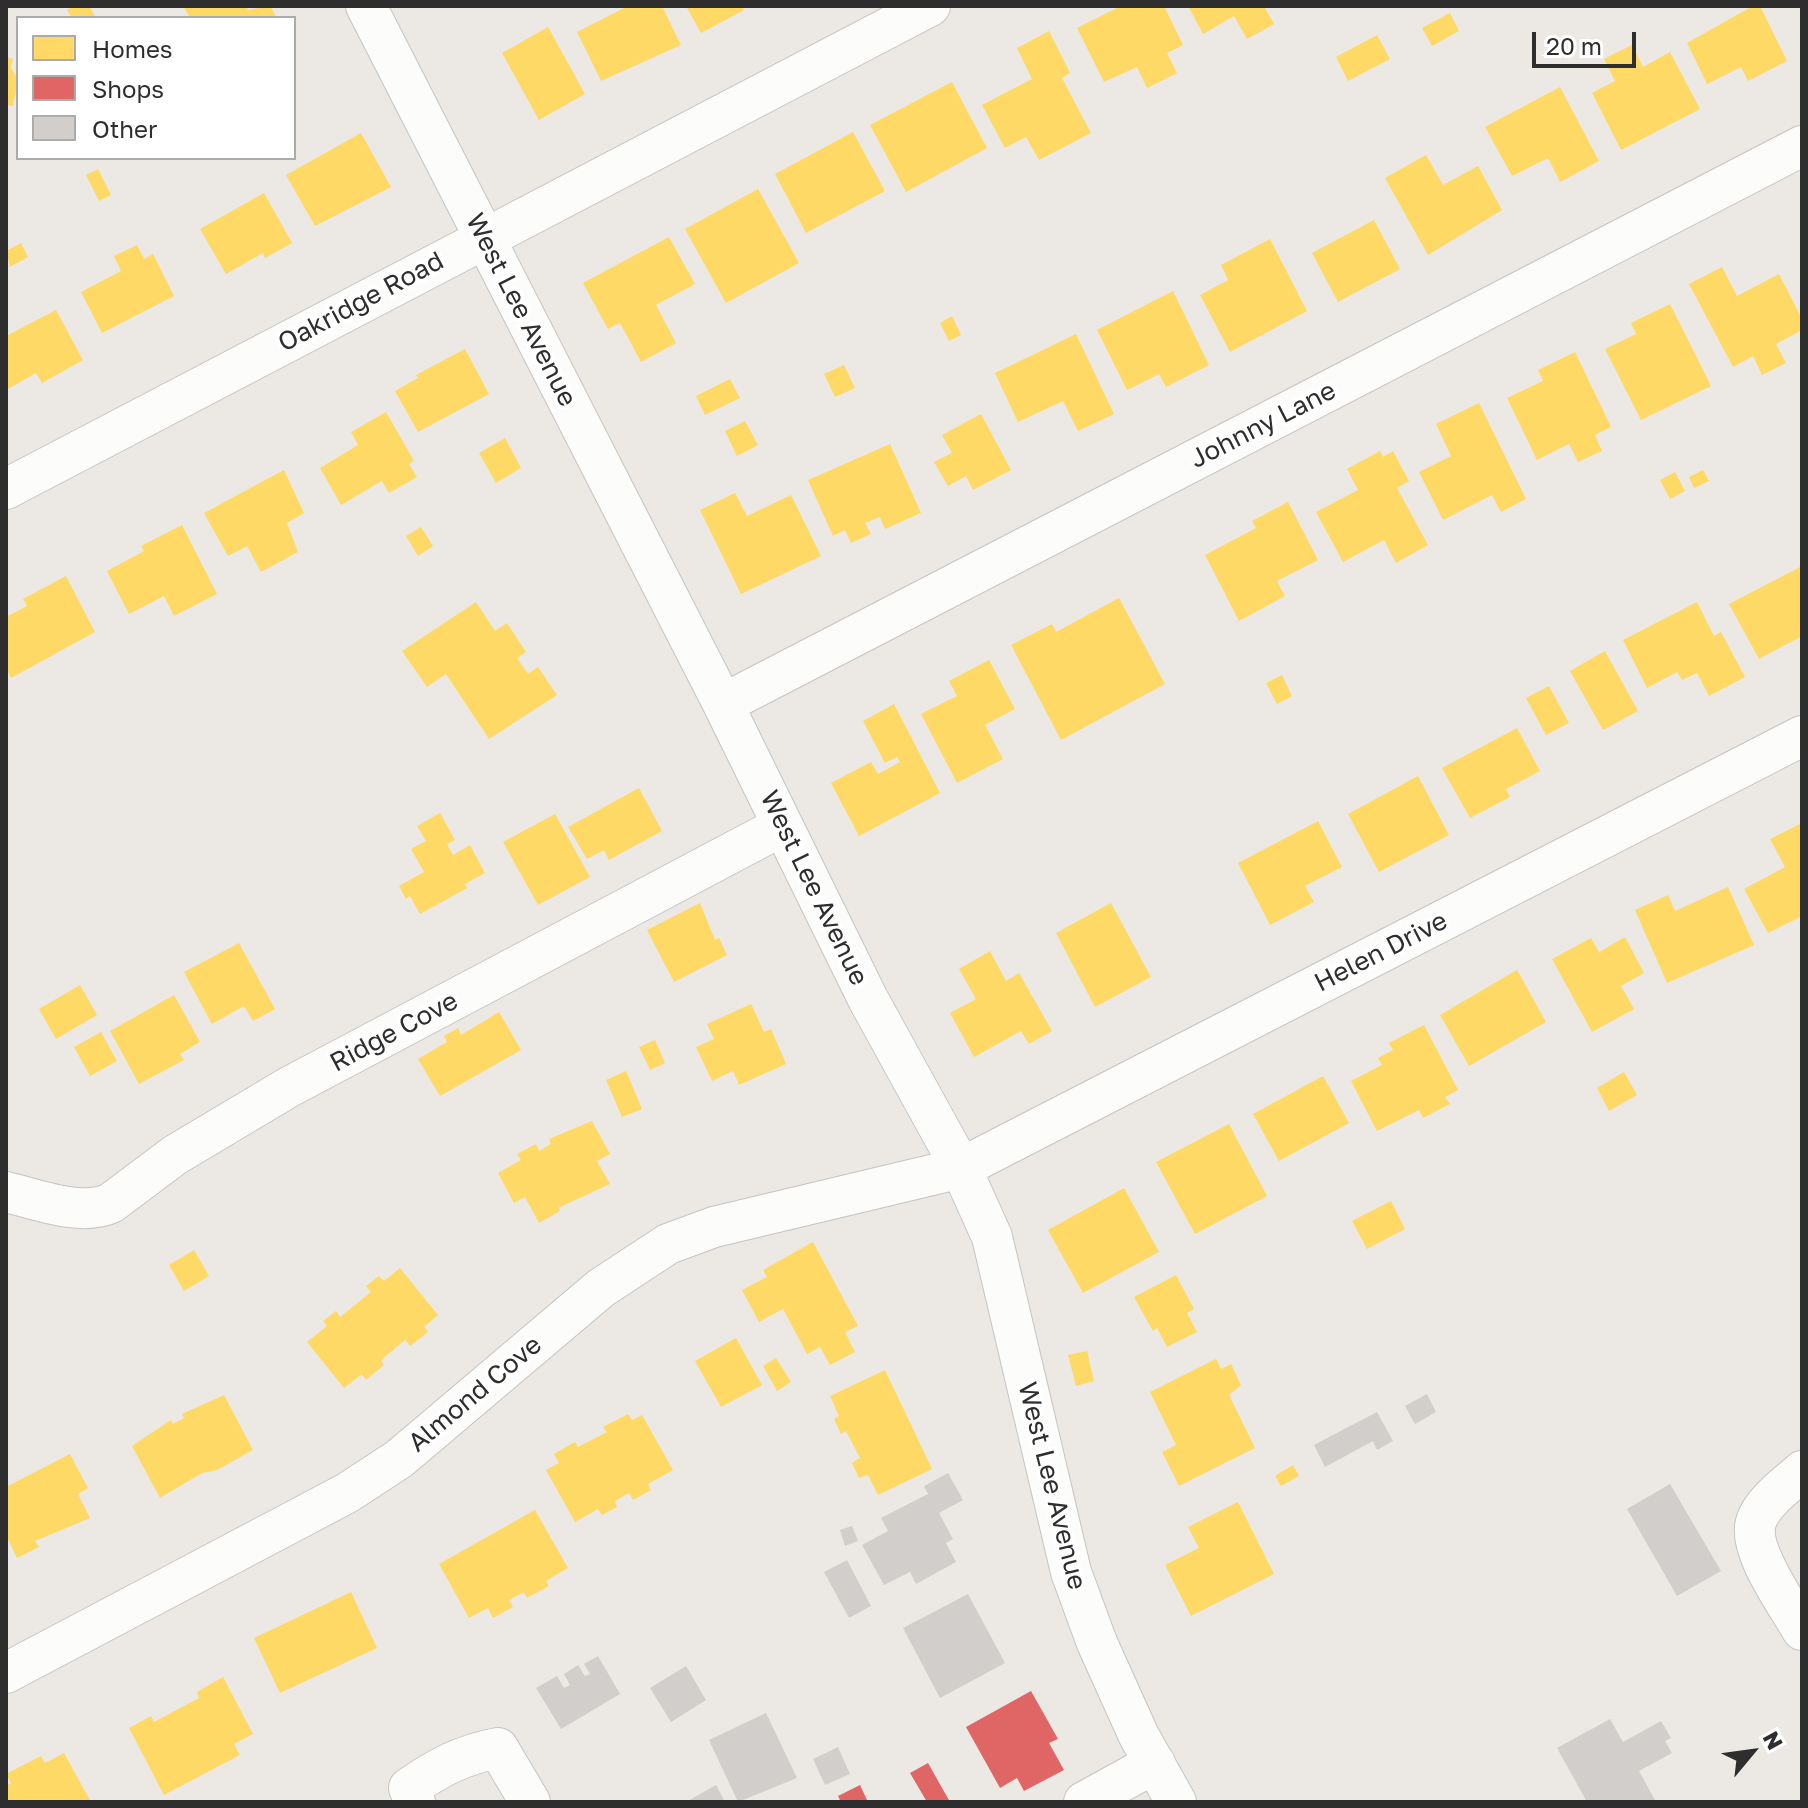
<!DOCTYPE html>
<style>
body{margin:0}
#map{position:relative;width:1808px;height:1808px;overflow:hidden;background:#ece8e4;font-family:"Golos Text",sans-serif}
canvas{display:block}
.frame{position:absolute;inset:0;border:8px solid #2e2e2e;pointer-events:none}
.legend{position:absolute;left:16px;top:16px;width:280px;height:144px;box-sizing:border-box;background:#fff;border:2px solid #ababab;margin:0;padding:10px 14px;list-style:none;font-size:24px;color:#2e2e2e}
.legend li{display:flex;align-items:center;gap:16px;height:40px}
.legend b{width:40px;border:2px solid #ababab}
.north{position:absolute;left:1712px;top:1712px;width:80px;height:80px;-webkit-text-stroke:6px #fff;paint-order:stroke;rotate:61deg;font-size:22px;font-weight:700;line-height:32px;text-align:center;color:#2e2e2e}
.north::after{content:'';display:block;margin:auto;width:28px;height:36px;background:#2e2e2e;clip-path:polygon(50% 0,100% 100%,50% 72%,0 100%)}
.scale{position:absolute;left:1532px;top:32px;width:104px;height:36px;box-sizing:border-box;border:4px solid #2e2e2e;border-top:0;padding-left:10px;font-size:24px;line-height:28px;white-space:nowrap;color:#2e2e2e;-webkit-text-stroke:6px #fff;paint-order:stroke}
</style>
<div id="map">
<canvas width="1808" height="1808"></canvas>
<div class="frame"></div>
<ul class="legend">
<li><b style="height:22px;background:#ffd966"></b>Homes</li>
<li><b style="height:22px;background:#e06666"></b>Shops</li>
<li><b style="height:22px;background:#d1cecb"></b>Other</li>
</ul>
<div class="north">N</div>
<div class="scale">20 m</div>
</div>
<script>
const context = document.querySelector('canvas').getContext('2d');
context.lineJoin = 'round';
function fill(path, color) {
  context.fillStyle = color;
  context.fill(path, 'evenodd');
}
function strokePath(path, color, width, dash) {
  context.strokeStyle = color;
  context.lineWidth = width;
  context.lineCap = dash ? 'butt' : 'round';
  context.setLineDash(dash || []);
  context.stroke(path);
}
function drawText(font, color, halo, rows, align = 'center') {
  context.font = font + ' "Golos Text",sans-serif';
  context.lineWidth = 8;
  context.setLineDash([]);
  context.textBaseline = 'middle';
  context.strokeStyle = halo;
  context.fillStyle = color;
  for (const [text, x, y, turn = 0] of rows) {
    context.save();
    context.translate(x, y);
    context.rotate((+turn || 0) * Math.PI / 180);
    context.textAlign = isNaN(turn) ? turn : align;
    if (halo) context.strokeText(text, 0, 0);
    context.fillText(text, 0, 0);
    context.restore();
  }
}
const homes = new Path2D(`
 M74,6H89L95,16L72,18L67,10Z
 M183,6H246L248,10L270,6L277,18H190Z
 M628,6H662L681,45L601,81L577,32Z
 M686,6H742L744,10L701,33Z
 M1121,6H1164L1183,45L1167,53L1177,73L1147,88L1137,67L1104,82L1077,28Z
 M1188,6H1264L1274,24L1247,39L1234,16L1203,34Z
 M1753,6H1760L1787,61L1748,81L1741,67L1707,84L1687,43Z
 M1450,13L1459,31L1432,46L1422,28Z
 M548,27L585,94L539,120L502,53Z
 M1049,31L1070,73L1062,78L1091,133L1039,160L1026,137L1005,148L982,105L1032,79L1017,48Z
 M1377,35L1390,59L1348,81L1336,57Z
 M1632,45L1643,67L1670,52L1700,109L1621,150L1592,93L1615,81L1604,59Z
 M6,57L13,59L11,68L18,79L13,106L6,105Z
 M952,82L987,148L906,192L870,125Z
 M1560,87L1599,161L1560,182L1548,158L1512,176L1485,127Z
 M853,132L885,191L806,233L775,174Z
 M361,133L391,187L315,226L286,175Z
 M1426,155L1443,185L1478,166L1502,210L1428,255L1385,178Z
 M98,169L111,195L99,201L86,175Z
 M758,189L799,263L726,303L685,229Z
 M264,193L292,243L265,258L263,253L226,274L200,229Z
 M1374,220L1400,269L1338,302L1312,253Z
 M669,237L695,284L656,305L676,343L641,362L620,323L608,329L583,283Z
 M1270,239L1307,311L1230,352L1200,295L1228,280L1221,265Z
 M21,243L28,257L10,267L6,251Z
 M137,245L144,259L153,254L174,296L102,333L81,292L121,271L114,256Z
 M1722,267L1737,296L1779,274L1802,319V330L1776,344L1786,363L1762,375L1753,356L1733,367L1689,284Z
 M1173,291L1209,365L1166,387L1159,374L1127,390L1097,330Z
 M1670,304L1711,386L1641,420L1605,349L1636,334L1631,323Z
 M56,310L83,360L42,383L36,373L6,390V336Z
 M952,316L961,335L949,341L940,323Z
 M1076,334L1114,414L1078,431L1063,401L1018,422L995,373Z
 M465,349L489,394L418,432L395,391L418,378L416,375Z
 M1575,352L1611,427L1595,435L1602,451L1578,462L1569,444L1537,460L1507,398L1543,381L1538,370Z
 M844,365L855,388L835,397L824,374Z
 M730,379L740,398L705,415L696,396Z
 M1479,403L1526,499L1501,512L1492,495L1443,520L1419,472L1451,456L1436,424Z
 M386,412L414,461L409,464L417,477L389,493L382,481L341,505L320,468L358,445L351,432Z
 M981,414L1011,470L973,490L966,476L948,486L934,462L952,453L942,435Z
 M745,421L758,445L737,456L725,431Z
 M505,438L521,468L496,483L479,453Z
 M890,444L921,513L885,529L880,517L865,523L871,534L851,543L845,530L833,536L808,480Z
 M1380,451L1383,457L1393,451L1409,481L1397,488L1428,545L1396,563L1384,540L1343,562L1316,512L1358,490L1347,469Z
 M284,470L304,513L287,523L298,552L261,572L247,546L228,556L204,513Z
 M1703,470L1709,481L1694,488L1689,477Z
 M1675,472L1685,491L1670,499L1660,480Z
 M735,493L747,516L791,495L821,556L741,594L700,510Z
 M1288,502L1318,560L1277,581L1285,596L1239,621L1205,555L1256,528L1252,521Z
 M182,525L217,594L174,616L164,596L129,614L107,571L144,551L141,546Z
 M421,527L433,546L418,556L406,536Z
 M1802,566V636L1759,659L1729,604Z
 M66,576L95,632L11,678L6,668V617L27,606L23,599Z
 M1119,598L1165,684L1061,740L1011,645L1052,624L1056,632Z
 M476,602L495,631L507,623L526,652L517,658L528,674L538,667L557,695L489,739L446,674L427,687L402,651Z
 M1697,602L1714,636L1721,632L1745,677L1709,696L1697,673L1682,680L1677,672L1647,688L1623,640Z
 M1605,651L1638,711L1603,730L1570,671Z
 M989,660L1015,709L985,725L1003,759L957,783L921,714L957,696L949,681Z
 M1282,675L1292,696L1277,704L1266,683Z
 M1549,686L1569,723L1546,735L1526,698Z
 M894,704L940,793L859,836L831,783L871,762L878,774L900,762L897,757L885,763L863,721Z
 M1517,728L1540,771L1506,789L1510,797L1470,818L1442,768Z
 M1418,776L1449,835L1379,872L1348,814Z
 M639,788L662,831L609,860L604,850L587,859L568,827Z
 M440,813L455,840L447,844L453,855L470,845L485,873L465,884L467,888L420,914L410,896L406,899L399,886L424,872L411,849L426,841L417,826Z
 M555,814L590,877L538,905L503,842Z
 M1318,821L1342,867L1305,886L1314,902L1270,925L1238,863Z
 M1802,823V916L1768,933L1744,889L1785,867L1770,839Z
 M1728,887L1754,945L1667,983L1635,910L1668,895L1675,911Z
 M700,903L715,940L719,938L727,955L674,982L647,930Z
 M1111,903L1151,977L1095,1007L1056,933Z
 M1625,937L1644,973L1621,986L1634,1009L1592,1032L1552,959L1591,938L1599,952Z
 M239,943L275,1009L253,1021L244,1006L212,1024L184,972Z
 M990,951L1006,981L1019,973L1052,1031L1029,1044L1021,1031L974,1057L950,1013L976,999L959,969Z
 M1517,970L1546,1022L1469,1066L1440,1015Z
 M80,985L97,1015L56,1039L39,1009Z
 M174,995L200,1042L180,1054L184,1060L139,1084L110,1031Z
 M751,1004L764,1032L771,1029L786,1064L739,1085L733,1071L712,1081L696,1047L714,1039L707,1024Z
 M499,1012L521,1050L440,1096L418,1059L447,1042L444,1036L458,1028L461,1035Z
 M1424,1025L1458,1090L1445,1097L1450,1104L1423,1118L1419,1110L1377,1131L1351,1081L1382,1065L1378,1058L1393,1050L1389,1043Z
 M101,1032L117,1061L90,1076L74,1047Z
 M655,1040L665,1063L650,1070L639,1047Z
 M626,1071L642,1109L622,1117L606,1080Z
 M1624,1072L1637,1095L1609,1111L1597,1088Z
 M1323,1076L1349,1123L1279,1161L1253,1114Z
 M592,1121L610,1154L597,1161L610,1184L558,1208L560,1211L539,1223L525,1197L514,1203L498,1173L521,1160L517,1154L536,1144L539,1151L551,1144L549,1139Z
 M1229,1124L1267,1196L1195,1234L1156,1162Z
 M1124,1188L1159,1252L1083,1293L1048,1230Z
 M1391,1201L1405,1229L1367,1249L1352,1221Z
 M813,1242L858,1326L845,1332L855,1352L830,1365L820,1347L807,1354L783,1309L759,1322L742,1290L767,1277L763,1270Z
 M194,1250L209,1276L184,1291L169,1265Z
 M400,1268L438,1315L424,1327L428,1332L410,1346L405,1340L381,1360L384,1365L366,1380L362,1374L344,1388L307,1342L327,1326L323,1321L336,1311L340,1317L371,1292L366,1286L379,1276L384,1281Z
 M1176,1275L1194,1309L1187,1313L1197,1332L1167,1347L1157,1328L1153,1331L1134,1297Z
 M736,1338L762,1385L721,1407L695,1361Z
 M1087,1351L1094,1381L1076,1386L1068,1355Z
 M776,1358L791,1382L777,1391L763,1366Z
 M1216,1359L1221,1369L1231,1364L1241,1385L1229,1395L1255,1448L1179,1486L1162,1452L1176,1445L1150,1392Z
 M885,1370L932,1469L878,1495L868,1475L859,1478L852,1463L860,1458L846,1431L841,1434L834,1419L839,1416L830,1396Z
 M224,1395L253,1450L217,1470L202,1473L160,1498L132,1446L171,1420L173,1424L184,1418L182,1414Z
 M628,1414L632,1420L642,1415L673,1470L648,1484L651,1490L633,1500L629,1493L615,1501L617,1507L602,1515L598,1509L575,1522L546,1470L559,1463L554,1454L575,1442L578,1447L607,1432L603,1427Z
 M70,1454L88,1488L78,1494L90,1518L35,1541L39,1547L17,1558L6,1535V1487Z
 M1293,1465L1299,1476L1281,1486L1275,1476Z
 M1238,1502L1274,1574L1191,1616L1165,1565L1199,1548L1188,1527Z
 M535,1510L568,1568L546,1581L549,1586L527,1598L524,1592L509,1600L513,1607L493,1618L488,1608L469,1618L439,1564Z
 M351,1592L377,1648L280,1693L254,1638Z
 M223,1677L253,1734L234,1744L240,1755L164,1795L129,1728L151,1716L154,1722L199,1698L197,1692Z
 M64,1753L91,1802H6V1786L11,1783L6,1774L41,1756L45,1763Z`);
const shops = new Path2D(`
 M1031,1691L1058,1739L1049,1743L1064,1770L1024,1791L1017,1778L1000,1788L966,1727Z
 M928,1763L950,1802H927L910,1773Z
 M860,1785L868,1802H841L838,1796Z`);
const building = new Path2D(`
 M1427,1394L1436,1412L1415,1424L1405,1406Z
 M1377,1412L1393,1441L1377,1450L1373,1441L1325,1467L1314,1445Z
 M948,1473L963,1500L939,1513L953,1539L946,1543L956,1562L916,1584L910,1572L884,1585L862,1545L888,1531L881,1518L928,1494L924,1486Z
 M1670,1484L1721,1571L1677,1596L1627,1509Z
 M852,1526L858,1541L845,1546L840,1530Z
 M847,1560L871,1606L849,1618L824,1572Z
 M968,1594L1005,1663L940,1698L903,1628Z
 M598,1656L620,1694L561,1729L536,1688L557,1676L564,1688L570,1685L564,1674L578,1665L585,1676L590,1674L584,1664Z
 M686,1666L706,1700L671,1722L650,1688Z
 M766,1713L797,1778L738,1802L709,1740Z
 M1610,1719L1623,1742L1661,1721L1671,1738L1665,1741L1672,1753L1639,1771L1656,1802H1587L1557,1748Z
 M838,1747L850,1774L825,1785L813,1759Z
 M716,1785L725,1802H686Z`);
const minor = new Path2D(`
 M366,6L723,704L868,999L961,1168L992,1237L1071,1572L1097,1643L1139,1736L1176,1802
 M6,489L930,6
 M723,704L1802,146
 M6,1192C37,1199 81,1217 111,1203L175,1155L289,1087L782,826
 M1802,1471C1787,1485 1762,1502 1756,1522C1747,1550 1788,1605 1802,1630
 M6,1673L347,1493L399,1459L601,1288L668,1244L714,1227L961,1168L1802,736
 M415,1802L409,1788C439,1767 462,1755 498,1748L530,1802
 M1084,1802L1155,1763`);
const streetNames = [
 ["Oakridge Road",361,302,-28],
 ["West Lee Avenue",521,310,63],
 ["Johnny Lane",1263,425,-27],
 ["West Lee Avenue",814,888,64],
 ["Helen Drive",1381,952,-27],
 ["Ridge Cove",394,1032,-28],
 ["Almond Cove",475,1394,-40],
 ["West Lee Avenue",1052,1486,76]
];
fill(homes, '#ffd966');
fill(shops, '#e06666');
fill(building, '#d1cecb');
strokePath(minor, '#c5c4c5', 42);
strokePath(minor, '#fcfcfb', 40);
drawText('26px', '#2e2e2e', '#fff', streetNames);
</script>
